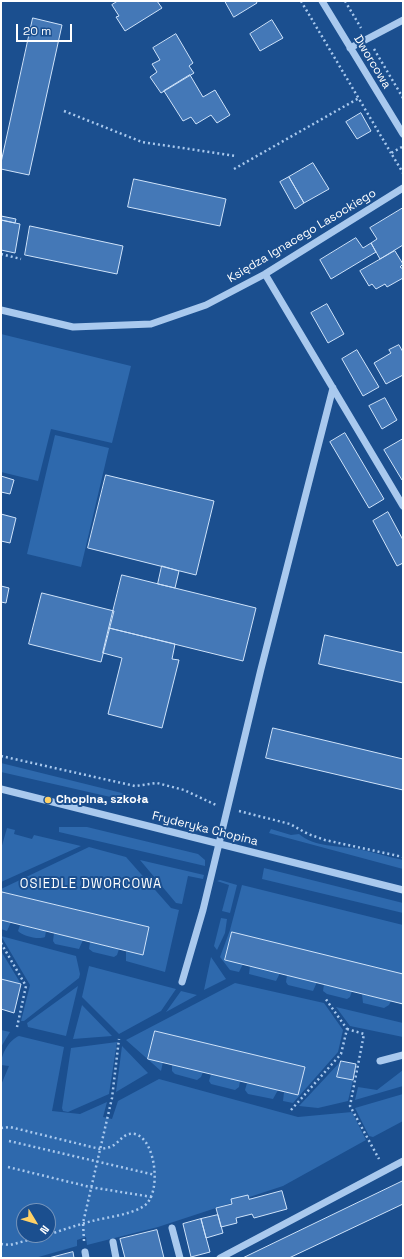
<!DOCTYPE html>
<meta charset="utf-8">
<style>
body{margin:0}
#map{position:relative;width:404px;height:1259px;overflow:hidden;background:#1b4f8f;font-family:"Space Grotesk",sans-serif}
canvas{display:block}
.frame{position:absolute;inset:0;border:2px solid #fff;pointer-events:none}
.north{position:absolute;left:16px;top:1203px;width:40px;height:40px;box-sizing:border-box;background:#1b4f8f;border:1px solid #7695bc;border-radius:50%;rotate:128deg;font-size:11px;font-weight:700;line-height:16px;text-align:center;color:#fff}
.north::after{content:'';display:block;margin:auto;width:14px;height:18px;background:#ffd166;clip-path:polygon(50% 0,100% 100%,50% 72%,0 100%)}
.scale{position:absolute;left:16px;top:24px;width:56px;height:18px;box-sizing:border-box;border:2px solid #fff;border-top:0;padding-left:5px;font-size:12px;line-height:14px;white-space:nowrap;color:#fff;-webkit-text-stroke:3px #1b4f8f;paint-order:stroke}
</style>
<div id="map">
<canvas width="404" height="1259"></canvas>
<div class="frame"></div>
<div class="north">N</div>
<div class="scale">20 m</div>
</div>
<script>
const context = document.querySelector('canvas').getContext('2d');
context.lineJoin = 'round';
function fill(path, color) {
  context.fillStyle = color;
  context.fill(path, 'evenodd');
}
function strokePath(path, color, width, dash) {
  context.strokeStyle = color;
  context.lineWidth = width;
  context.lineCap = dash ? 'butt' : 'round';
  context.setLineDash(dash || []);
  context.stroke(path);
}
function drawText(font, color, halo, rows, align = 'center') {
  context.font = font + ' "Space Grotesk",sans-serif';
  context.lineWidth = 4;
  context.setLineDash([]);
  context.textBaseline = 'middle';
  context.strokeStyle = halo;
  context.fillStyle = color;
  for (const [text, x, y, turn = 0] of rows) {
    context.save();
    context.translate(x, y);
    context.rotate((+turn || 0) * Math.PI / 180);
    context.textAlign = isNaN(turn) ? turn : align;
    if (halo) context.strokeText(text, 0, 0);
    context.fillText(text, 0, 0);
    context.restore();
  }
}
const green = new Path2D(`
 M1,334L131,366L112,443L51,429L38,481L1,472Z
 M55,435L109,448L81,567L27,554Z
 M1,763L146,799L128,801L1,772Z
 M59,827H87L198,854L205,860V866L59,832Z
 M7,828L15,830L14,834L32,839L34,835L81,846L1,882V849Z
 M271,829L291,835L299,834C314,847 339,846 358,849C373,852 388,857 403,860V869L269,833Z
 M89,847L126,857L171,908L179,910L165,972L126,961V951L143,954L149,927L3,892L1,896V889Z
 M140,860L204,875L203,879L188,876L182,904L176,903Z
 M264,868L403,903V913L262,879Z
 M220,880L237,885L230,913L222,911L229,885L217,881Z
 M242,885L403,925V974L243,964L239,972L230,970L220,957L230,930Z
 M221,918L227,919L225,933L217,950L214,946Z
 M1,920L11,922L7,931L1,929Z
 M20,925L46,931L45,937C38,940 23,936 18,931Z
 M54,933L83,940L79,949L55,944L53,941Z
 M1,936L76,956L80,974L79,978L24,1021H21L30,985Z
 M90,942L119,949L117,955L114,957L93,952L89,949Z
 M1,951L21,984L1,979Z
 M211,957L226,979L204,990Z
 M89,966L176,989L161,1011L119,1034L82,997Z
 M250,966L280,973L276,981L249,974Z
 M287,975L317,982L313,991L288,985L286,982Z
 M235,983L324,1003L343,1030L338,1052L293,1103L283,1101L284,1092L298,1095L305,1067L155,1031L148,1059L163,1062L161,1071L126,1040Z
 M324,984L352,991L350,997L347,999L327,994L323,991Z
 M78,986L66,1036L28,1027L27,1023Z
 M181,991L197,995L166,1012Z
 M362,994L391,1001L389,1005L384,1008L363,1003Z
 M82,1005L112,1036L73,1039Z
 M336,1007L403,1023V1037L350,1026Z
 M1,1030L10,1032L1,1047Z
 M19,1036L64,1047L52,1111L80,1114L107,1102L103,1117L112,1119L118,1101L159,1079L298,1117L352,1112L366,1140L283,1186L158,1227L87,1245L86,1237L77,1240V1246L35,1258H1V1085L9,1066L1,1065C1,1054 9,1040 19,1036ZM24,1211H48V1235H24Z
 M117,1042L109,1094L68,1112L63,1111L62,1108L71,1048Z
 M122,1046L148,1073L116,1092Z
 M341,1061L337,1077L353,1080L348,1101L318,1108L299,1106Z
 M172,1064L203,1072L201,1077L197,1080L175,1074L172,1071Z
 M403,1070V1086L355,1100L358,1087L377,1090Z
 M211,1074L240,1081L239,1087L235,1090L211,1084L209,1081Z
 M247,1083L278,1090L273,1099L248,1094L245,1090Z
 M403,1094V1121L373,1137L369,1136L355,1108Z`);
const building = new Path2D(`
 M118,1H157L162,8L125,31L116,17L119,16L112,5Z
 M225,1H256L257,3L234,17Z
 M33,18L62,25L29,175L1,169V163Z
 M272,20L283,38L260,51L250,34Z
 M176,34L193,63L189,66L194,73L161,93L150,77L157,72L152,64L160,60L153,48Z
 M190,75L203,97L215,90L230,115L217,123L211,115L196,124L191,117L183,121L164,91Z
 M361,113L371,131L357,139L346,122Z
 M313,163L329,189L304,203L289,177Z
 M289,177L304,203L295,209L280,182Z
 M134,179L226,199L220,226L128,207Z
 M403,208V245L380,259L371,243L377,239L370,228Z
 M1,216L16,219L15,223L1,220Z
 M1,220L20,224L15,253L1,250Z
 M30,226L123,246L117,274L25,255Z
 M356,238L363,248L371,243L376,252L331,279L320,260Z
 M395,251L403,264L400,267L403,269V278L387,287L385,284L376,289L372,284L369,286L360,271Z
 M327,304L344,334L328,343L311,313Z
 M399,345L403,352V375L386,384L374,363L391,353L389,350Z
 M357,350L379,387L363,396L342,359Z
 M385,398L397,420L382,429L369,406Z
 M345,433L384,499L369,508L330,442Z
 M403,439V479L402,480L384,450Z
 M106,475L214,501L196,575L88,548Z
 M1,476L14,480L10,494L1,492Z
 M388,512L403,540V563L397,566L373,521Z
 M1,514L16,518L10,543L1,541Z
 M162,566L179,571L175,588L158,584Z
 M122,575L256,608L243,661L109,628Z
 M1,586L9,588L6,603L1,602Z
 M42,593L114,611L101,662L29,644Z
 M109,628L175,644L172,659L179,660L162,728L108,714L122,658L103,653Z
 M325,635L403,653V683L319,664Z
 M273,728L403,759V790L266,758Z
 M2,892L149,927L143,955L1,920Z
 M232,932L403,974V1004L225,960Z
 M1,979L21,984L14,1013L1,1009Z
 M155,1031L305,1067L298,1095L148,1059Z
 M341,1061L356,1064L353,1080L337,1077Z
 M403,1181V1204L289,1258H243Z
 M282,1191L287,1209L254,1218L252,1214L236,1218L237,1223L221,1227L216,1208L232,1204L231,1199L248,1195L249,1199Z
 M218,1215L223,1233L206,1238L201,1219Z
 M201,1219L210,1252L191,1257L183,1224Z
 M157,1230L164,1258H125L120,1239Z
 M73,1252L74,1258H49Z`);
const path = new Path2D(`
 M301,1L391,153
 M345,1L361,28
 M374,49L403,98
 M64,111L142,142L236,156
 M402,147L391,153L403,173
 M234,169L359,98
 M1,254L21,259
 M1,756L135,786L157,783L184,790L216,805
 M239,811L290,824L308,834L325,840L403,857
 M1,943L26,986L17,1027
 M347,1029L364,1034L350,1106L379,1159
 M291,1110L341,1054L347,1029L325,998
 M1,1128L10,1127L100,1149C105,1148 110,1148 114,1145C121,1140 125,1132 135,1134C156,1139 162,1194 144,1206C130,1215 108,1217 92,1221C77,1225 62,1230 48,1235
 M9,1141L155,1175
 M8,1167L90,1187L152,1197
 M84,1241L83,1223L112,1098L119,1039
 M1,1244L10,1245L47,1235`);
const minor = new Path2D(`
 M322,1L403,134
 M350,48L403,20
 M265,274L403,506
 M1,310L73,327L151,324L206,305L265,274L403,188
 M1,789L403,890
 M182,982L203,910L261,669L333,388
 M380,1061L403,1055
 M172,1228L180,1258
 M113,1242L116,1258
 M85,1252L86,1258
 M220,1258L403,1161`);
const markers = [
 [48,800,4,"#ffd166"]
];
const streetNames = [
 ["Dworcowa",372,62,59],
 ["Księdza Ignacego Lasockiego",302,236,-31],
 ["Fryderyka Chopina",205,829,14]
];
const poiNames = [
 ["Chopina, szkoła",56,800]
];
const neighbourhoodNames = [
 ["OSIEDLE DWORCOWA",91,884]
];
fill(green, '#2e69ad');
fill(building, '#4478b7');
strokePath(building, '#cfe3fa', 1);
strokePath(path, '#a9c9ee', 2.5, [2, 3]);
strokePath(minor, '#a9c9ee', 7);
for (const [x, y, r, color] of markers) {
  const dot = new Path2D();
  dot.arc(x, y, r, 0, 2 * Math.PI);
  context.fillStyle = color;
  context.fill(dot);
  strokePath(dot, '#1b4f8f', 1.5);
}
drawText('12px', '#fff', '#1b4f8f', streetNames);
drawText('bold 12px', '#fff', '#1b4f8f', poiNames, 'left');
context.letterSpacing = '1px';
drawText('13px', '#fff', '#1b4f8f', neighbourhoodNames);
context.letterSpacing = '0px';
</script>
